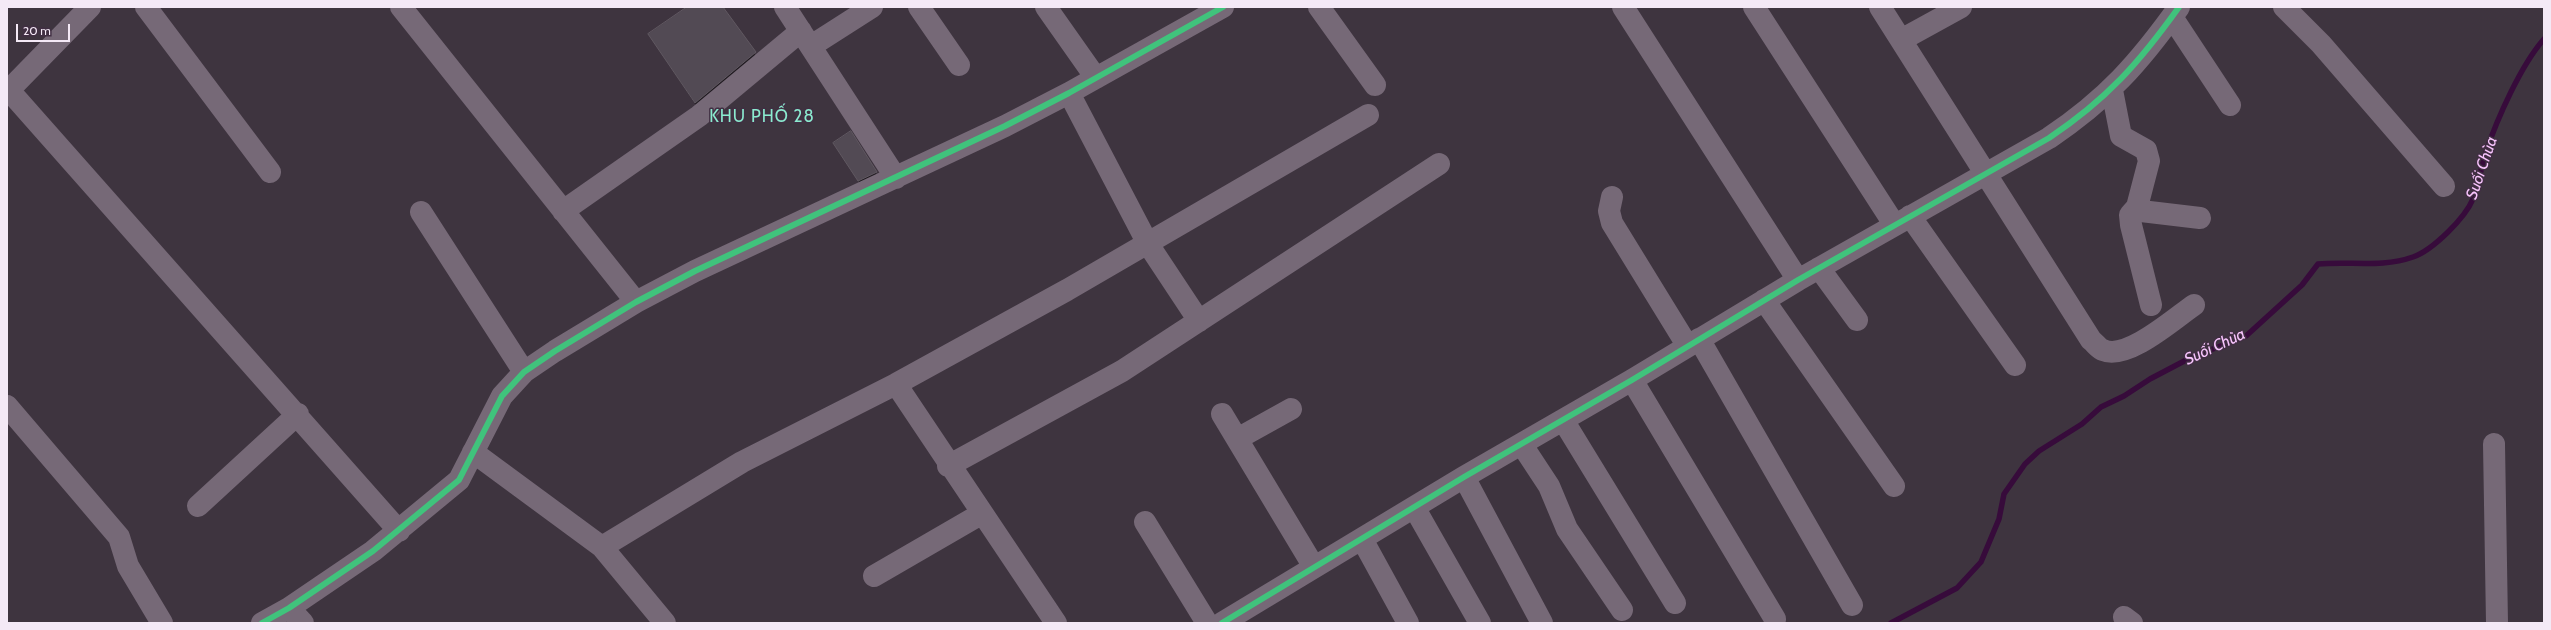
<!DOCTYPE html>
<meta charset="utf-8">
<style>
body{margin:0}
#map{position:relative;width:2551px;height:630px;overflow:hidden;background:#3e343f;font-family:Cabin,sans-serif}
canvas{display:block}
.frame{position:absolute;inset:0;border:8px solid #f4e9f6;pointer-events:none}
.scale{position:absolute;left:16px;top:24px;width:54px;height:18px;box-sizing:border-box;border:2px solid #f4e9f6;border-top:0;padding-left:5px;font-size:12px;line-height:14px;white-space:nowrap;color:#f4e9f6;-webkit-text-stroke:3px #412f43;paint-order:stroke}
</style>
<div id="map">
<canvas width="2551" height="630"></canvas>
<div class="frame"></div>
<div class="scale">20 m</div>
</div>
<script>
const context = document.querySelector('canvas').getContext('2d');
context.lineJoin = 'round';
function fill(path, color) {
  context.fillStyle = color;
  context.fill(path, 'evenodd');
}
function strokePath(path, color, width, dash) {
  context.strokeStyle = color;
  context.lineWidth = width;
  context.lineCap = dash ? 'butt' : 'round';
  context.setLineDash(dash || []);
  context.stroke(path);
}
function drawText(font, color, halo, rows, align = 'center') {
  context.font = font + ' Cabin,sans-serif';
  context.lineWidth = 3;
  context.setLineDash([]);
  context.textBaseline = 'middle';
  context.strokeStyle = halo;
  context.fillStyle = color;
  for (const [text, x, y, turn = 0] of rows) {
    context.save();
    context.translate(x, y);
    context.rotate((+turn || 0) * Math.PI / 180);
    context.textAlign = isNaN(turn) ? turn : align;
    if (halo) context.strokeText(text, 0, 0);
    context.fillText(text, 0, 0);
    context.restore();
  }
}
const shadow = new Path2D(`
 M688,7H722L765,69L705,119L649,34Z
 M851,133L881,181L864,189L834,144Z`);
const stream = new Path2D(`
 M1891,623L1957,588L1981,562L1999,519L2004,494L2025,464L2039,451L2082,424L2101,407L2124,396L2150,379L2190,358L2246,336L2302,285L2318,264C2350,261 2382,268 2413,257C2433,250 2465,218 2473,199C2479,184 2481,167 2486,152C2497,119 2521,65 2544,39`);
const building = new Path2D(`
 M687,7H723L756,52L695,103L648,34Z
 M851,131L877,172L858,181L833,143Z`);
const minor = new Path2D(`
 M146,7L270,172
 M401,7L636,302
 M785,7L896,178
 M919,7L959,65
 M1046,7L1096,78
 M1319,7L1375,85
 M1623,7L1798,280
 M1754,7L1894,224
 M1880,7L2091,340C2095,343 2099,349 2103,350C2127,361 2175,318 2194,305
 M2284,7L2321,44L2444,186
 M2172,17L2230,105
 M1901,40L1961,7
 M811,46L872,7
 M7,88L399,531
 M2112,90L2121,136L2146,150L2149,161L2137,207L2141,211L2200,218
 M7,92L90,7
 M1069,93L1148,244L1199,321
 M1612,197L1609,211L1612,223L1687,345
 M2137,207L2130,215L2131,225L2151,305
 M563,211L699,116L801,31
 M421,212L524,372
 M1910,216L2015,365
 M1819,268L1857,320
 M1764,300L1894,486
 M1699,339L1852,605
 M1632,380L1775,619
 M896,384L1056,623
 M7,406L119,537L128,566L162,623
 M1222,414L1314,567
 M1563,420L1675,603
 M1237,439L1291,409
 M2494,444L2497,623
 M1522,445L1549,486L1567,529L1622,610
 M473,452L602,547L665,623
 M948,466L1122,371L1439,164
 M1464,477L1542,623
 M198,506L298,414
 M1414,507L1480,623
 M1145,522L1207,623
 M1362,539L1408,623
 M602,547L742,462L896,384L1067,290L1368,115
 M874,576L981,514
 M289,608L303,623
 M2124,617L2132,623
 M262,623L289,608L373,551L459,480L502,396L524,372L555,351L636,302L695,271L1005,126L1069,93L1223,7
 M1222,623L1464,477L1632,380L1798,280L2049,138C2107,99 2139,63 2179,7`);
const cycleway = new Path2D(`
 M262,623L289,608L373,551L459,480L502,396L524,372L555,351L636,302L695,271L1005,126L1069,93L1223,7
 M1222,623L1464,477L1632,380L1798,280L2049,138C2107,99 2139,63 2179,7`);
const waterNames = [
 ["Suối Chùa",2482,168,-71],
 ["Suối Chùa",2215,347,-25]
];
const quarterNames = [
 ["KHU PHỐ 28",762,117]
];
fill(shadow, '#0007');
strokePath(stream, '#370b3b', 5.5);
fill(building, '#524a54');
strokePath(building, '#605861', 1);
strokePath(minor, '#766977', 22);
strokePath(cycleway, '#40c37c', 6);
drawText('italic 16px', '#f8c5fd', '#412f43', waterNames);
context.letterSpacing = '1px';
drawText('17px', '#8bebcf', '#412f43', quarterNames);
context.letterSpacing = '0px';
</script>
